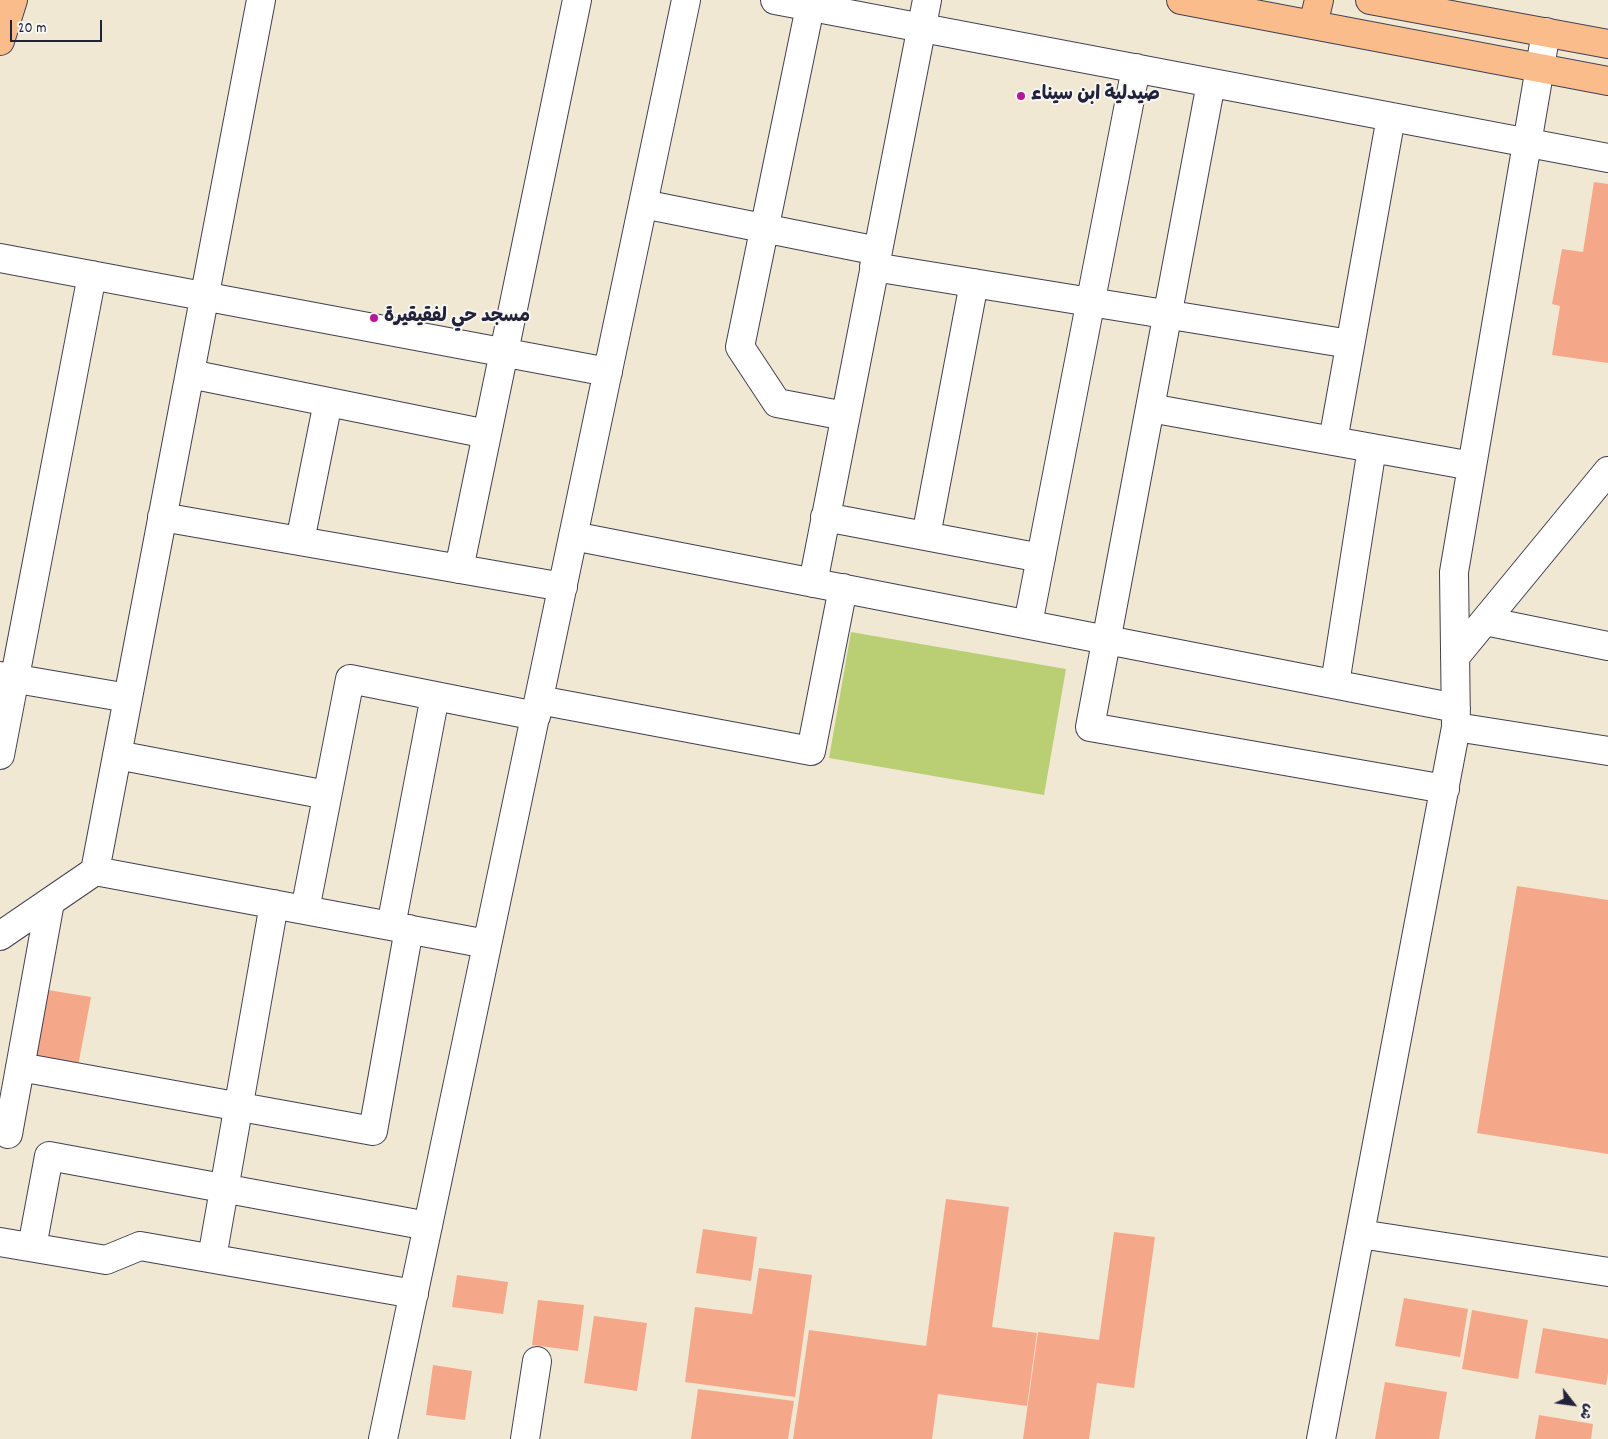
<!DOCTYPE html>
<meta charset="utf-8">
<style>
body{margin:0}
#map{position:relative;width:1608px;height:1439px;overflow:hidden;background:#f0e8d3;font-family:Dekko,"Playpen Sans Arabic",sans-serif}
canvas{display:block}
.north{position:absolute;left:1548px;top:1379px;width:50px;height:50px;-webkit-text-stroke:4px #f6f6f2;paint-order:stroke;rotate:120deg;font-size:14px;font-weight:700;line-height:20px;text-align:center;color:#22223b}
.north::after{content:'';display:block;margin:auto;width:18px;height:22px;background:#22223b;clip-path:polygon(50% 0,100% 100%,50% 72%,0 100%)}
.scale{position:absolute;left:10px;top:20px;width:92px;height:22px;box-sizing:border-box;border:2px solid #22223b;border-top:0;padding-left:6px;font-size:15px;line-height:18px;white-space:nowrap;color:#22223b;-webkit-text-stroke:4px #f6f6f2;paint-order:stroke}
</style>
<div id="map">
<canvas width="1608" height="1439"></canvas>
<div class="north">ش</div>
<div class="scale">20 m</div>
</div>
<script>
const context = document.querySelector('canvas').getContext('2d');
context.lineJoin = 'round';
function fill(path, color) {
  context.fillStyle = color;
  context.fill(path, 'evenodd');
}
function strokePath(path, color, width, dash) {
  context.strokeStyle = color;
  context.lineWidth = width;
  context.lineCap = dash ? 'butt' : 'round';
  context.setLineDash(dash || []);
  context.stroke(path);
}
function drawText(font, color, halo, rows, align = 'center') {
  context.font = font + ' Dekko,"Playpen Sans Arabic",sans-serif';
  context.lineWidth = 4;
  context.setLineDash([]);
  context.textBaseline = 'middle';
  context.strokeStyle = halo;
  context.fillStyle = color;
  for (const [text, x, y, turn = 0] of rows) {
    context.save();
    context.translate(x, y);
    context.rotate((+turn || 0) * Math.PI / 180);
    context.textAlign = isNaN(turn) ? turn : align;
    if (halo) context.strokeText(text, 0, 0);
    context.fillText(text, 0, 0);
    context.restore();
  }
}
const green = new Path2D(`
 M851,632L1066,669L1044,795L829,758Z`);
const building = new Path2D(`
 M1594,182L1608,184V363L1552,355L1560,306L1552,304L1562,249L1583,252Z
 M1517,886L1608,900V1154L1477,1133Z
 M48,990L91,997L78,1066L36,1059Z
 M946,1199L1009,1207L992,1327L1037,1333L1027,1406L938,1394L932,1439H793L809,1330L926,1346Z
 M703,1229L757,1237L751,1281L696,1273Z
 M1114,1232L1155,1237L1134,1388L1097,1383L1089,1439H1023L1038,1332L1099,1340Z
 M759,1268L812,1275L795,1397L685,1382L695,1307L752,1314Z
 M457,1275L508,1282L503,1314L452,1307Z
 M1404,1298L1468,1309L1460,1357L1395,1346Z
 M538,1300L584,1305L578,1351L532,1345Z
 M1472,1310L1528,1320L1518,1379L1462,1369Z
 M594,1316L647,1323L637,1391L584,1383Z
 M1543,1328L1608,1339V1374L1606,1385L1535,1373Z
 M433,1365L472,1371L465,1420L426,1415Z
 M1385,1382L1447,1392L1439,1439H1375Z
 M698,1389L794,1401L788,1439H691Z
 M1539,1415L1593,1424L1591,1439H1535Z`);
const minor = new Path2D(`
 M775,0L1608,158
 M810,7L740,347L777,403L845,416
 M1211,83L1090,727L1445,789
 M643,204L878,251
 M0,258L608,372
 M874,267L1350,344
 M190,374L487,434
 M1150,408L1472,466
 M1333,441L1391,117
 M162,517L563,587
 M825,517L1041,558
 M573,536L1456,708
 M926,536L974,283
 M300,541L328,402
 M459,569L577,0
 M813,583L927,0
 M1485,621L1608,646
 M1028,624L1136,68
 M1455,657L1608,471
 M0,676L128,698
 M1335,684L1372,448
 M539,700L811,751L843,588
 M1456,727L1608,751
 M0,755L92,275
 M117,755L327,795
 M95,871L487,944
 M305,910L350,679L536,716
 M391,926L435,696
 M0,936L95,871L261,0
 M20,1067L373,1131L409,929
 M8,1134L50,902
 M1360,1234L1608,1272
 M0,1242L106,1260L140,1246L414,1294
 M32,1247L49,1156L428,1226
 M212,1258L274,904
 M383,1439L686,0
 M525,1439L537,1361
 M1321,1439L1456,727L1454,572L1546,32`);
const major = new Path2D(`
 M1181,0L1608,81
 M1370,0L1608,44
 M1313,25L1319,0
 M0,41L13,0`);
const markers = [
 [1021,96,5,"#b5179e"],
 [374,318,5,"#b5179e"]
];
const poiNames = [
 ["صيدلية ابن سيناء",1031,96],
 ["مسجد حي لفقيقيرة",384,318]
];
fill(green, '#bacf73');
fill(building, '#f5a889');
strokePath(minor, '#414052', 30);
strokePath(major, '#414052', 30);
strokePath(minor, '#fff', 28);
strokePath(major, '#f9bc8a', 28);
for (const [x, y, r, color] of markers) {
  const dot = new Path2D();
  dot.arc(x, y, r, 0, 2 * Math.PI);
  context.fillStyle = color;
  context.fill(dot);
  strokePath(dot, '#f6f6f2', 2);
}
drawText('bold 19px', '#22223b', '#f6f6f2', poiNames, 'left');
</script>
